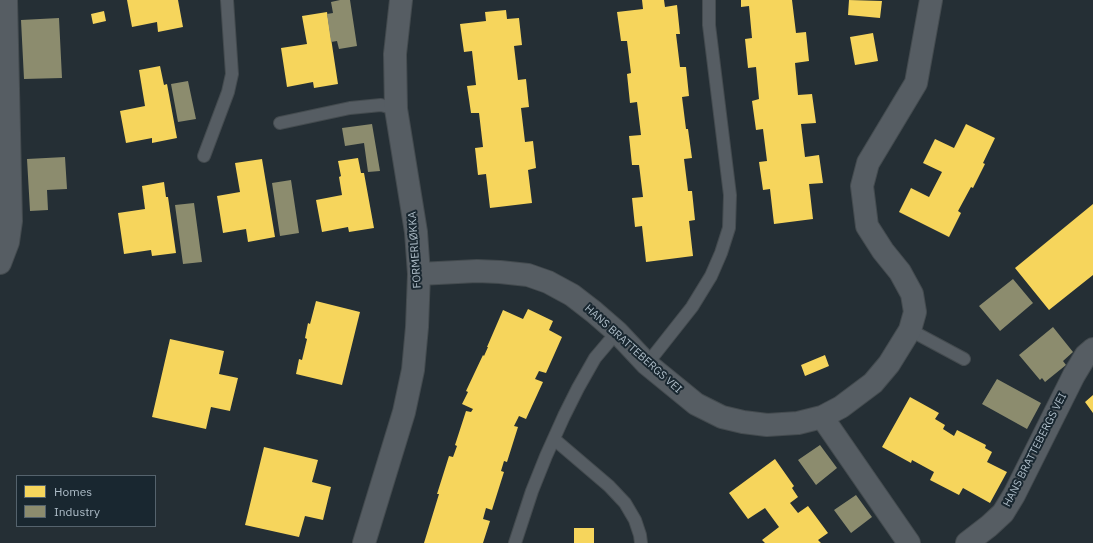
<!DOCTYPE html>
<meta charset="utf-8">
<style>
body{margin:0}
#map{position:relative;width:1093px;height:543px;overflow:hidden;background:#252f35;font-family:"IBM Plex Sans",sans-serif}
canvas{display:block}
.legend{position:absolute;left:16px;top:475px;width:140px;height:52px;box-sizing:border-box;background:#192730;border:1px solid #55636d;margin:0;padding:5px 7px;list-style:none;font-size:12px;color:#aebdc8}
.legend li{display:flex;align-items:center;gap:8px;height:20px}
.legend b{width:20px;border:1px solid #55636d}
</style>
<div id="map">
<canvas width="1093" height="543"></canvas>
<ul class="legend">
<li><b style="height:11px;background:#f6d55c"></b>Homes</li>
<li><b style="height:11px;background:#8c8c6e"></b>Industry</li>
</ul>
</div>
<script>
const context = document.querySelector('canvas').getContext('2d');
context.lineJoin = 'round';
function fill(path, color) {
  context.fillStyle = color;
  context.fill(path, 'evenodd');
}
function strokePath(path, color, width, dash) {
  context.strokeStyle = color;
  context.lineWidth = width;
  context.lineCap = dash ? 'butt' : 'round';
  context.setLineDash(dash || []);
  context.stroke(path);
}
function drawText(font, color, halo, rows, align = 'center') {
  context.font = font + ' "IBM Plex Sans",sans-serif';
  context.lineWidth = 4;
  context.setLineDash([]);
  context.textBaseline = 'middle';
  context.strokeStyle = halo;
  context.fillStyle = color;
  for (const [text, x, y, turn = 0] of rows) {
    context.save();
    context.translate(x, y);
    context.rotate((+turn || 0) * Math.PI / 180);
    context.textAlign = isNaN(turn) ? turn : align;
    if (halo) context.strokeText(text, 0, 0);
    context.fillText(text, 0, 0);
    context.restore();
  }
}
const homes = new Path2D(`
 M127,0H178L183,27L158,32L157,22L132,27Z
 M642,0H664L665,7L677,5L680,34H676L680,67H686L689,96L682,97L686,129H688L692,158L684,159L688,191H692L695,220L689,221L693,256L646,262L642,226L635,227L632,198L643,197L639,165H632L629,136L641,135L637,102L630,103L627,74L631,73L627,41H621L617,12L643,9Z
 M741,0H792L796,33L806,32L809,61L795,63L798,95L812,94L816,123L801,124L805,157L819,155L823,183L809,184L813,219L774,224L770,189L763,190L759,162L767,161L763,129L756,130L752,101L759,99L756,67L748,68L745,39L752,38L749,6L741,7Z
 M849,0L882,1L880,18L848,15Z
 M506,10L507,19L519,18L522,45L514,46L518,80L526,79L529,107L521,108L525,142L533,141L536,168L528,170L532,203L490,208L486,174L478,175L475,148L483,147L479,113H471L467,86L476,85L472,51L464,52L460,24L486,21L485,12Z
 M104,11L106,21L93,24L91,14Z
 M327,12L338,84L314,88L313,82L287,87L281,48L307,44L302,16Z
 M873,33L878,61L855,65L850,37Z
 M160,66L164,85L167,84L177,138L152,143V138L126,143L120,111L145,106L139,70Z
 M966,124L995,138L983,163L985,164L973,188L971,187L958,211L961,213L949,237L899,212L911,188L929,197L942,172L923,163L935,139L954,148Z
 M358,158L361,173H364L374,228L349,232L348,227L322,232L316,200L342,195L339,177L341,176L338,161Z
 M262,159L275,237L248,242L246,229L223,233L217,196L240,192L235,163Z
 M164,182L166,197H168L176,253L152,256L151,250L124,254L118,213L145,209L142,186Z
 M1093,204V275L1049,310L1015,268Z
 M316,301L360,312L342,385L296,374L299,359L302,360L307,339L305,338L308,323L310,324Z
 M528,309L553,321L549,330L562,337L546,373L539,371L535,379L543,382L526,419L519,416L514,426L518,427L507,462L504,461L501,471L504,472L492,510L486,508L483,519L490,521L483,543H424L439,494H437L449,456L453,457L457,446L455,445L466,411L471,412L473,409L462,404L468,392L466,391L483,355L484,356L488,347H487L503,310L523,319Z
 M170,339L224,351L219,374L238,378L230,411L211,407L206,429L152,417Z
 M825,355L829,366L805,376L801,365Z
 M1093,395V413L1085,402Z
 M910,397L939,413L935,419L945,425L943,429L954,436L957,430L986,445L985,448L992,452L987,462L1007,472L990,503L963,488L959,495L930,480L934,472L912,460L911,463L882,447Z
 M264,447L318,460L312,482L331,487L323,520L305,516L299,537L245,525Z
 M775,459L794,486L792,488L798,497L790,503L798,513L808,506L828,533L818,540L821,543H765L762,540L779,527L765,508L748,519L729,493Z
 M574,528H594V543H574Z`);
const industry = new Path2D(`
 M340,0H350L357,46L339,49L337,41L331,42L327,14L333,13L331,2Z
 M59,18L62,78L24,79L21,20Z
 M188,81L196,119L178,122L171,84Z
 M372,124L380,171L368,172L364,143L345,146L342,128Z
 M65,157L67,189L47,190L48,210L30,211L27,159Z
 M291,180L299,233L280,236L272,183Z
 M194,203L202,262L183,264L175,205Z
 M1013,279L1033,303L1000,331L979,306Z
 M1053,327L1073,352L1063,361L1066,365L1045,382L1042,378L1040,380L1019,355Z
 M997,379L1041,403L1027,429L982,404Z
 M820,445L837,468L816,485L798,460Z
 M856,495L872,517L851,533L834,510Z`);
const lane = new Path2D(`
 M280,123L350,108L381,105L396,109
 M204,156L228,92L232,74L227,0
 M910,330L964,359
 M647,364L692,307L711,276L721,253L729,228L730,195L709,25V0
 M554,439L609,486L625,503L635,520L640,535L641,543
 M515,543L532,491L546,456L564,416L578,388L595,358L617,332`);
const street = new Path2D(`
 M0,263L8,242L11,221L6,0
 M419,274L477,271L500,272L528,275L548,282L572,295L594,312L617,332L647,364L696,404L722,417L743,422L767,425L798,423L822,417L841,407L873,383L889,364L910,330L915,312L912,294L900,272L883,251L867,226L862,186L868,163L916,83L931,0
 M822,417L909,543
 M364,543L404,412L413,370L417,327L419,274L416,232L396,109L395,54L401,0
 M967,543L989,526L1003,513L1014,495L1074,375L1086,355L1093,349`);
const streetNames = [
 ["FORMERLØKKA",415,250,-94],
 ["HANS BRATTEBERGS VEI",633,349,42],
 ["HANS BRATTEBERGS VEI",1035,450,-63]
];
fill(homes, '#f6d55c');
fill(industry, '#8c8c6e');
strokePath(lane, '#444b4f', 14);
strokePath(street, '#444b4f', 24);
strokePath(lane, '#565d63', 12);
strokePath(street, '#565d63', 22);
drawText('11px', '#aebdc8', '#192730', streetNames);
</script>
